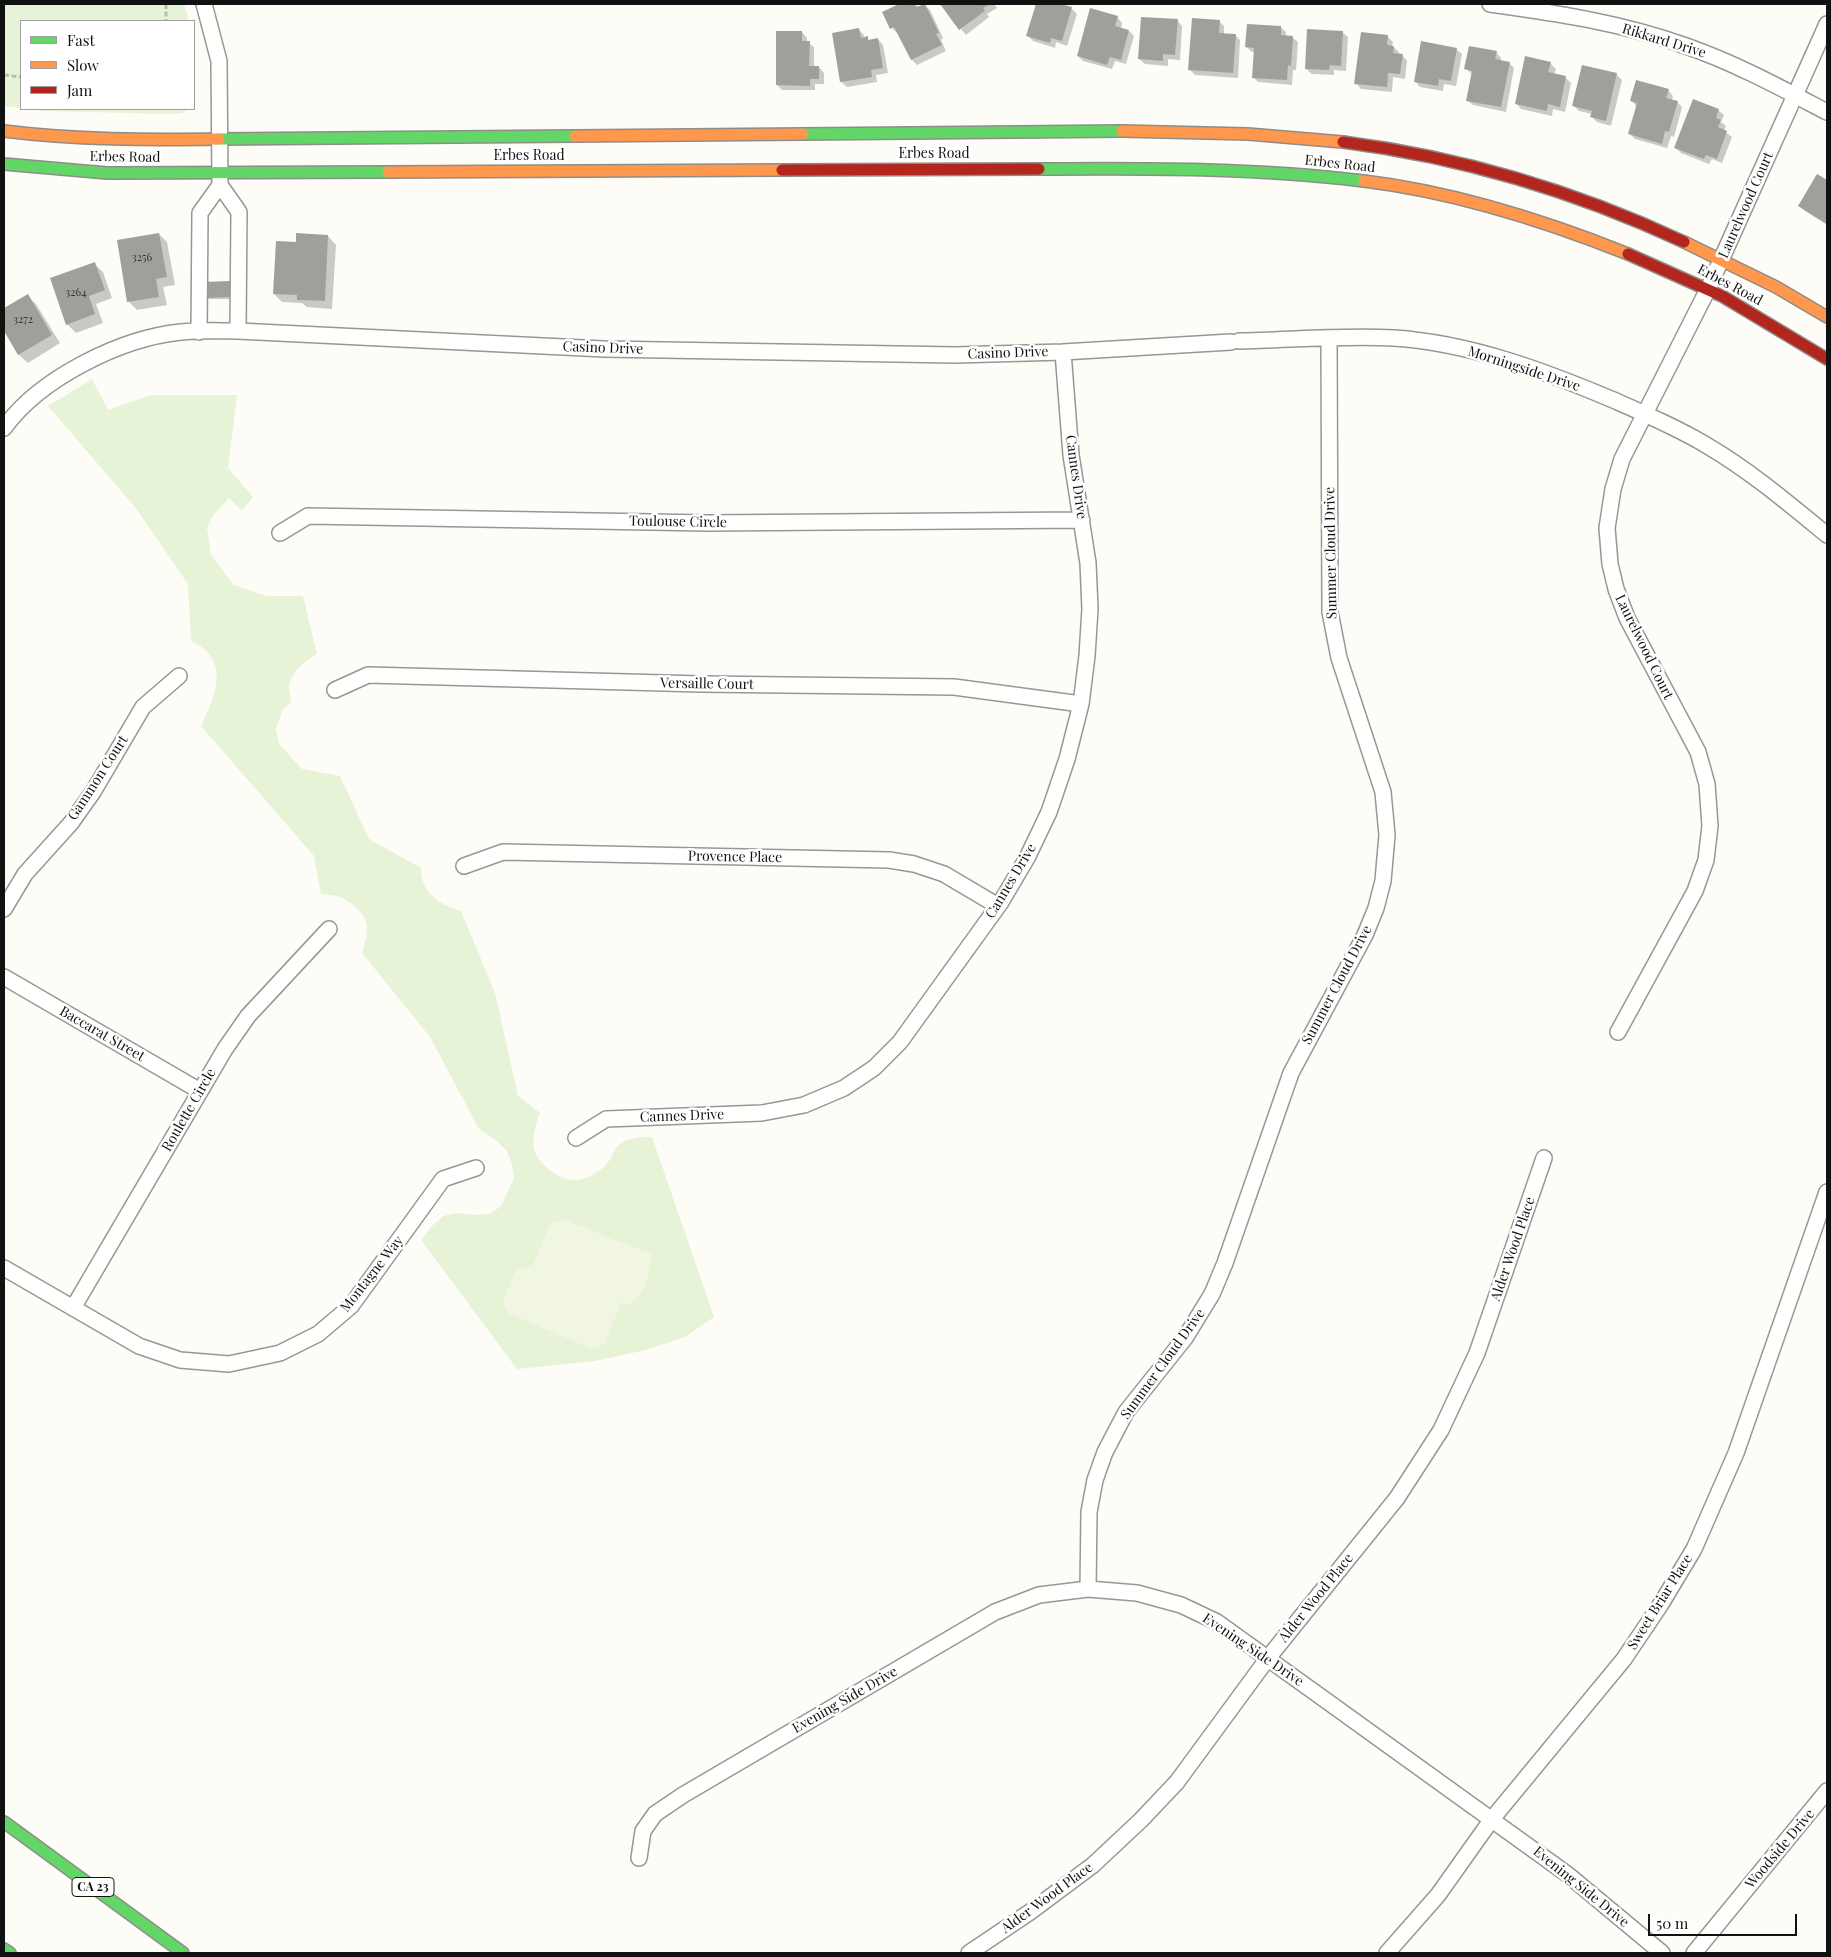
<!DOCTYPE html>
<style>
body{margin:0}
#map{position:relative;width:1831px;height:1957px;overflow:hidden;background:#fdfcf7;font-family:"Playfair Display",serif}
canvas{display:block}
.frame{position:absolute;inset:0;border:5px solid #111;pointer-events:none}
.legend{position:absolute;left:20px;top:20px;width:175px;height:90px;box-sizing:border-box;background:#fff;border:1px solid #a0a0a0;margin:0;padding:6px 9px;list-style:none;font-size:15px;color:#111}
.legend li{display:flex;align-items:center;gap:10px;height:25px}
.legend b{width:25px;border:1px solid #a0a0a0}
.scale{position:absolute;left:1648px;top:1914px;width:149px;height:22px;box-sizing:border-box;border:2px solid #111;border-top:0;padding-left:6px;font-size:15px;line-height:18px;white-space:nowrap;color:#111;-webkit-text-stroke:4px #fff;paint-order:stroke}
</style>
<div id="map">
<canvas width="1831" height="1957"></canvas>
<div class="frame"></div>
<ul class="legend">
<li><b style="height:6px;background:#63d668"></b>Fast</li>
<li><b style="height:6px;background:#ff974d"></b>Slow</li>
<li><b style="height:6px;background:#b3261e"></b>Jam</li>
</ul>
<div class="scale">50 m</div>
</div>
<script>
const context = document.querySelector('canvas').getContext('2d');
context.lineJoin = 'round';
function fill(path, color) {
  context.fillStyle = color;
  context.fill(path, 'evenodd');
}
function strokePath(path, color, width, dash) {
  context.strokeStyle = color;
  context.lineWidth = width;
  context.lineCap = dash ? 'butt' : 'round';
  context.setLineDash(dash || []);
  context.stroke(path);
}
function drawText(font, color, halo, rows, align = 'center') {
  context.font = font + ' "Playfair Display",serif';
  context.lineWidth = 5;
  context.setLineDash([]);
  context.textBaseline = 'middle';
  context.strokeStyle = halo;
  context.fillStyle = color;
  for (const [text, x, y, turn = 0] of rows) {
    context.save();
    context.translate(x, y);
    context.rotate((+turn || 0) * Math.PI / 180);
    context.textAlign = isNaN(turn) ? turn : align;
    if (halo) context.strokeText(text, 0, 0);
    context.fillText(text, 0, 0);
    context.restore();
  }
}
const green = new Path2D(`
 M4,4H184L189,21H21V108L4,106Z
 M27,109H188L183,113L174,114L41,111Z
 M92,379L108,410L151,395H237L228,468L253,497L242,511L229,498L212,517L207,528L211,555L234,585L266,596H303L317,654C306,660 290,672 289,687C289,692 291,698 291,703L283,709L276,729L279,744L302,769L340,776L369,839L421,868C420,892 440,905 461,911L495,993L518,1096L540,1113C534,1129 528,1149 542,1163C550,1171 561,1179 572,1180C585,1181 602,1171 609,1161C612,1158 613,1151 616,1148C625,1137 639,1137 652,1137L714,1317L685,1337L646,1350L595,1361L517,1369L421,1240L432,1226L443,1216L456,1213L477,1215L490,1214L501,1206L514,1178L512,1164L507,1151L498,1142L479,1129L430,1037L362,953C368,933 372,919 353,905C342,896 334,895 321,894L314,856L201,726C216,695 231,659 191,641L188,584L135,507L48,406Z`);
const pitch = new Path2D(`
 M563,1219L651,1254C651,1272 644,1296 629,1305L621,1302L605,1344L592,1349L508,1313L503,1302L516,1270L533,1265L551,1223Z`);
const shadow = new Path2D(`
 M902,4H916L918,8L924,5L930,10L943,38L941,40L946,51L917,65L912,60L899,32L897,33L892,28L884,12Z
 M941,4H994L997,8L987,14L989,17L966,35Z
 M1037,4H1056L1071,8L1077,14L1067,46L1056,42L1055,48L1033,41L1028,36Z
 M1117,17L1122,23L1121,29L1129,31L1134,36L1126,64L1115,61L1112,69L1083,61L1078,56Z
 M1177,20L1182,26L1180,60L1168,59V66L1145,64L1139,59Z
 M1219,21L1224,26V34L1235,35L1240,40L1238,78L1195,75L1190,70Z
 M1280,27L1286,32V36L1292,37L1298,42L1296,70H1293L1292,85L1258,82L1253,77L1255,52H1252L1246,47Z
 M859,30L864,35V38H867L870,41L878,39L883,45L888,73L876,75L877,82L847,87L841,82Z
 M802,32L807,38V42L814,47V67H819L824,73V84H815V90H782L777,85Z
 M1342,32L1348,37L1346,71L1334,70V75L1312,74L1306,69Z
 M1388,37L1393,42L1392,46L1399,52L1398,55H1402L1407,61L1405,79L1393,77L1392,92L1361,89L1356,83Z
 M1456,49L1462,54L1456,86L1444,84L1443,91L1420,87L1415,81Z
 M1496,52L1501,58V61L1509,63L1514,68L1506,112L1473,105L1467,100L1472,74L1466,69Z
 M1550,63L1556,69L1554,75L1566,78L1571,83L1565,112L1553,109L1552,116L1521,109L1516,103Z
 M1616,74L1622,80L1611,126L1597,122L1592,117V114L1579,111L1574,106Z
 M1668,90L1673,96L1672,100L1677,102L1682,107L1674,137L1671,136L1667,148L1635,139L1630,134L1637,107L1632,101Z
 M1718,110L1724,115L1721,122L1726,126L1724,131L1732,137L1722,163L1712,159L1709,164L1681,153L1676,148Z
 M1818,176L1827,182V225L1805,211L1800,206Z
 M159,234L167,242L175,285L163,287L167,305L137,310L129,302L118,241Z
 M328,236L336,245L332,309L307,307L302,303L282,302L274,294L297,243Z
 M94,264L103,272L112,298L96,304L103,323L76,333L67,324Z
 M230,282L232,285V299H208L205,297Z
 M27,296L36,304L60,343L28,363L19,355L4,329V310Z`);
const building = new Path2D(`
 M899,4H914L916,7L925,4L939,33L936,34L942,45L911,60L894,27L890,29L882,12Z
 M940,4H990L983,8L985,11L959,30Z
 M1036,4H1060L1072,7L1062,41L1051,38L1050,43L1026,36Z
 M1090,8L1118,16L1115,26L1129,30L1121,60L1110,57L1107,65L1077,56Z
 M1141,17L1178,19L1175,55L1163,54V61L1138,59Z
 M1192,18L1220,20L1219,33L1236,34L1233,73L1188,70Z
 M1247,24L1281,26V35L1293,36L1291,66L1288,65L1287,80L1252,78L1254,48L1245,47Z
 M859,28L861,38L868,36V40L878,38L883,68L871,70L872,77L840,82L832,33Z
 M1307,29L1343,31L1341,66L1330,65L1329,70L1305,69Z
 M776,31H802V41H810L809,66H819V79H810V86L776,85Z
 M1361,32L1388,35L1387,45L1394,46L1393,53L1403,54L1400,74L1388,73L1387,87L1354,84Z
 M1421,41L1457,48L1451,81L1439,79L1438,86L1414,82Z
 M1469,46L1497,51L1495,59L1510,62L1501,107L1466,101L1472,71L1464,69Z
 M1525,56L1551,62L1548,72L1566,76L1560,107L1548,104L1547,111L1515,104Z
 M1582,65L1617,73L1606,121L1590,117L1592,111L1572,106Z
 M1636,80L1669,89L1666,98L1678,101L1669,132L1665,131L1662,144L1628,134L1637,103L1630,101Z
 M1693,99L1719,109L1716,118L1721,120L1718,127L1727,131L1717,159L1706,155L1704,159L1674,148Z
 M1817,174L1827,180V224L1798,206Z
 M159,233L167,277L156,279L159,297L127,302L117,240Z
 M296,233L328,235L325,301L297,300V295L273,294L276,241L296,242Z
 M95,262L105,290L89,296L95,314L66,325L50,278Z
 M230,281L231,297L204,298L203,282Z
 M28,294L52,335L18,355L4,331V308Z`);
const path = new Path2D(`
 M166,4V21
 M4,75L21,77`);
const street = new Path2D(`
 M204,4L219,61L220,185L239,212L238,331
 M1490,4C1556,13 1623,23 1686,46C1735,63 1781,88 1827,112
 M199,332L200,213L220,185
 M1239,341C1290,340 1343,335 1394,338C1469,343 1542,370 1611,399C1643,413 1676,427 1706,445C1749,470 1788,503 1827,535
 M4,428C40,378 121,338 181,332C200,330 219,331 238,331L604,349L955,355L1063,352L1231,342
 M280,533L308,516L708,523L1082,520
 M335,690L368,675L701,684L954,687L1081,704
 M464,866L503,852L889,860L914,864L944,874L998,906
 M4,909L25,874L71,823L93,792L143,707L179,676
 M4,977L200,1091
 M1618,1032L1695,891L1706,860L1710,826L1707,784L1698,752L1627,618L1616,589L1610,564L1607,528L1613,489L1622,459L1708,289L1827,24
 M576,1138L606,1119L762,1113L804,1105L844,1088L874,1068L900,1042L1001,902L1027,858L1049,812L1067,759L1081,704L1087,656L1090,609L1088,563L1071,455L1063,352
 M4,1268L139,1346L180,1360L229,1364L280,1353L318,1334L351,1306L443,1179L476,1168
 M73,1308L225,1049L248,1016L329,929
 M1088,1589L1089,1512L1095,1480L1105,1452L1126,1412L1185,1338L1212,1294L1225,1263L1291,1073L1365,935L1376,908L1383,881L1387,835L1383,792L1339,658L1330,612L1329,338
 M639,1858L643,1831L655,1814L683,1795L995,1612L1039,1595L1088,1589L1137,1593L1181,1605L1217,1622L1567,1874L1662,1953
 M969,1953L1030,1912L1093,1865L1141,1820L1177,1782L1268,1658L1397,1498L1441,1430L1477,1353L1544,1158
 M1387,1953L1438,1895L1492,1819L1624,1659L1661,1604L1694,1549L1736,1453L1827,1192
 M1694,1953L1827,1791`);
const fast = new Path2D(`
 M803,134L1122,131
 M219,139L575,136
 M4,164L107,173L388,172
 M1039,169C1148,168 1256,168 1364,181
 M4,1822L183,1953
 M4,1949L10,1953`);
const slow = new Path2D(`
 M4,131C76,140 147,140 219,139
 M1122,131L1248,134L1343,142
 M575,136L803,134
 M388,172L782,170
 M1364,181C1455,192 1543,220 1628,254
 M1684,242L1776,287L1827,317`);
const jam = new Path2D(`
 M1343,142C1460,157 1577,192 1684,242
 M782,170L1039,169
 M1628,254L1722,296L1827,359`);
const numberNames = [
 ["3256",142,258],
 ["3264",76,293],
 ["3272",23,320]
];
const shields = [
 [93,1887,42]
];
const shieldNames = [
 ["CA 23",93,1887]
];
const streetNames = [
 ["Rikkard Drive",1664,41,17],
 ["Erbes Road",934,154],
 ["Erbes Road",529,156],
 ["Erbes Road",125,157,1],
 ["Erbes Road",1340,164,6],
 ["Laurelwood Court",1746,205,-66],
 ["Erbes Road",1730,285,28],
 ["Casino Drive",603,348,2],
 ["Casino Drive",1008,353,-2],
 ["Morningside Drive",1524,369,18],
 ["Cannes Drive",1076,477,82],
 ["Toulouse Circle",678,522,1],
 ["Summer Cloud Drive",1331,553,-91],
 ["Laurelwood Court",1644,647,64],
 ["Versaille Court",707,684,1],
 ["Gammon Court",98,778,-57],
 ["Provence Place",735,857,1],
 ["Cannes Drive",1011,881,-59],
 ["Summer Cloud Drive",1337,985,-62],
 ["Baccarat Street",102,1034,30],
 ["Roulette Circle",189,1110,-60],
 ["Cannes Drive",682,1116,-2],
 ["Alder Wood Place",1513,1249,-71],
 ["Montagne Way",372,1274,-52],
 ["Summer Cloud Drive",1163,1364,-54],
 ["Alder Wood Place",1316,1598,-51],
 ["Sweet Briar Place",1660,1602,-58],
 ["Evening Side Drive",1253,1650,34],
 ["Evening Side Drive",845,1700,-30],
 ["Woodside Drive",1780,1849,-50],
 ["Evening Side Drive",1581,1887,39],
 ["Alder Wood Place",1047,1898,-36]
];
fill(green, '#e7f3d7');
fill(pitch, '#f0f6e1');
fill(shadow, '#0003');
fill(building, '#a19f9c');
strokePath(street, '#979795', 18);
strokePath(fast, '#8e8d8b', 14);
strokePath(slow, '#8e8d8b', 14);
strokePath(jam, '#8e8d8b', 14);
strokePath(path, '#b9b9b8', 3, [5, 2.5]);
strokePath(street, '#fffffe', 15);
strokePath(fast, '#63d668', 11);
strokePath(slow, '#ff974d', 11);
strokePath(jam, '#b3261e', 11);
drawText('11px', '#353434', null, numberNames);
for (const [x, y, w] of shields) {
  const box = new Path2D();
  box.roundRect(x - w / 2, y - 9.5, w, 19, 4);
  context.fillStyle = '#fff';
  context.fill(box);
  strokePath(box, '#111', 1);
}
drawText('bold 12px', '#111', null, shieldNames);
drawText('14px', '#111', '#fff', streetNames);
</script>
